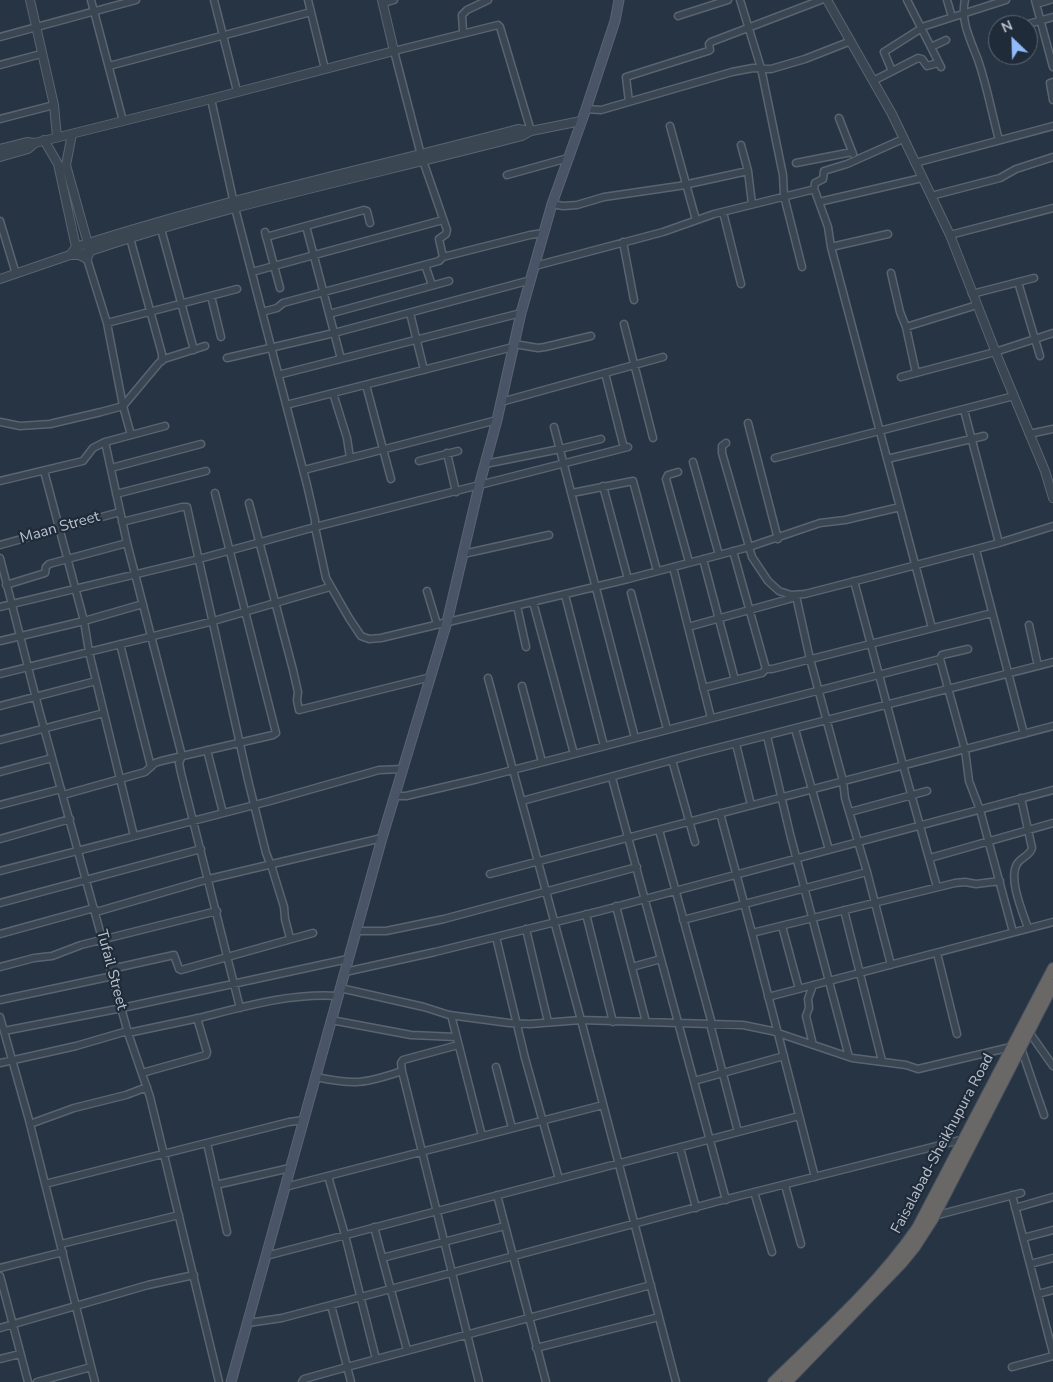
<!DOCTYPE html>
<style>
body{margin:0}
#map{position:relative;width:1053px;height:1382px;overflow:hidden;background:#273444;font-family:"Nunito Sans",sans-serif}
canvas{display:block}
.north{position:absolute;left:988px;top:15px;width:50px;height:50px;box-sizing:border-box;background:#202b39;border:1px solid #5d6774;border-radius:50%;rotate:336deg;font-size:14px;font-weight:700;line-height:20px;text-align:center;color:#b9c1cd}
.north::after{content:'';display:block;margin:auto;width:18px;height:22px;background:#91bbfa;clip-path:polygon(50% 0,100% 100%,50% 72%,0 100%)}
</style>
<div id="map">
<canvas width="1053" height="1382"></canvas>
<div class="north">N</div>
</div>
<script>
const context = document.querySelector('canvas').getContext('2d');
context.lineJoin = 'round';
function strokePath(path, color, width, dash) {
  context.strokeStyle = color;
  context.lineWidth = width;
  context.lineCap = dash ? 'butt' : 'round';
  context.setLineDash(dash || []);
  context.stroke(path);
}
function drawText(font, color, halo, rows, align = 'center') {
  context.font = font + ' "Nunito Sans",sans-serif';
  context.lineWidth = 4.5;
  context.setLineDash([]);
  context.textBaseline = 'middle';
  context.strokeStyle = halo;
  context.fillStyle = color;
  for (const [text, x, y, turn = 0] of rows) {
    context.save();
    context.translate(x, y);
    context.rotate((+turn || 0) * Math.PI / 180);
    context.textAlign = isNaN(turn) ? turn : align;
    if (halo) context.strokeText(text, 0, 0);
    context.fillText(text, 0, 0);
    context.restore();
  }
}
const minor = new Path2D(`
 M91,0L123,121
 M214,0L237,91
 M308,0L325,69
 M740,0L761,68L783,175L784,196L802,267
 M907,0L941,67
 M947,0L952,17
 M965,0C960,21 971,41 978,60C987,86 992,114 999,140
 M1035,0L1053,67
 M383,3L394,0
 M1036,4L1050,0
 M678,16L728,0
 M1025,25L1053,17
 M463,32L462,15L467,10L488,0
 M0,37L136,0
 M931,47L946,40
 M0,65L41,54
 M109,66L311,12
 M892,71L884,52L925,26L1006,0
 M873,81L918,58L922,59L927,66L938,63
 M1053,82L1050,83L1053,100
 M211,99L235,208L307,485L315,520V527L326,578L349,618L361,636L369,639L381,638L628,579L749,547L820,523L845,520L900,507
 M629,102L626,77L708,51L710,50L709,44L711,42L821,0
 M586,109L601,110L732,72L753,68L771,69L805,59L851,41
 M839,118L853,154
 M0,119L54,105
 M670,126L696,220
 M741,145L748,171L752,204
 M796,163L852,152
 M915,163L1053,126
 M507,175L568,158
 M814,190L815,183L823,179L824,171L847,164L903,139
 M931,196L1000,178L1016,169L1053,157
 M819,202L922,178
 M552,204L563,206L577,205L604,197L679,186L748,171
 M723,212L741,284
 M0,221L16,274
 M306,226L341,359
 M161,229L194,350
 M265,232L280,288
 M950,235L1053,208
 M266,237L364,210L367,211L370,223
 M130,238L162,354V361
 M623,242L634,300
 M831,247L888,234
 M443,257L530,235L544,233
 M87,259L107,323L123,406L131,435
 M425,265L432,285
 M535,266L663,232L714,214L811,190L815,191L828,227L831,247L932,628
 M252,272L443,220
 M891,273L900,312L906,327L916,373
 M1018,282L1040,356
 M972,294L1034,278
 M211,296L221,337
 M262,312L277,308L283,303L439,261L443,257L439,239L446,234L447,230L421,155L394,51L498,25L500,27L531,131
 M410,313L424,370
 M329,314L449,281
 M107,323L237,289
 M624,324L653,438
 M906,327L977,305
 M514,344L538,348L545,347L591,336
 M227,358L334,333L531,280
 M605,373L624,448
 M278,375L521,313
 M901,377L995,352L1053,333
 M366,385L391,479
 M333,393L347,438L350,458
 M501,402L663,357
 M286,405L513,347
 M964,410L999,543
 M0,422L20,426L50,424L101,412L123,406L159,363L164,359L205,346
 M748,423L778,539
 M165,426L105,442L127,543L182,756L179,763L181,773L240,1008
 M554,427L635,738
 M1029,434L1053,429
 M726,443L722,446V453L752,557L768,581L779,591L791,595L805,594L871,577L999,543L1053,526
 M447,453L456,492
 M775,458L1014,396
 M887,459L984,436
 M419,461L458,451
 M693,462L719,555
 M485,464L560,449L601,439
 M111,468L201,444
 M304,470L497,420
 M44,471L84,621L89,652L134,836
 M678,472L668,475L666,479L689,562
 M0,481L83,461L93,448L105,442
 M603,486L628,579
 M572,493L633,481L657,571
 M116,494L206,471
 M249,503L293,670L298,692L297,700L299,710L431,677
 M122,522L182,507H187L248,780L266,853L272,868L284,907L285,919L290,938
 M0,545L120,512
 M976,550L1024,734
 M733,551L766,669
 M463,554L549,535
 M0,558L39,710L128,1033L150,1097L219,1382
 M703,559L735,680
 M673,567L711,718
 M854,581L903,765L937,887
 M6,585L45,573L46,567L49,564L127,543
 M427,591L437,624
 M631,593L667,729
 M565,595L604,746
 M533,602L574,754
 M517,606L526,647
 M0,607L199,559L315,527L628,447
 M1029,625L1038,666
 M688,627L789,599L796,596L810,659L843,781L845,798L867,872L891,965
 M0,641L84,621L143,604
 M120,644L151,767
 M968,649L942,655L940,659L965,750L969,781L980,810L1013,932
 M0,674L210,622L330,587
 M488,678L581,1020L676,1382
 M522,686L542,762
 M703,688L762,673L766,669H772L992,613
 M0,706L96,681
 M795,729L829,850
 M767,736L790,834L849,1057
 M0,740L104,713
 M736,744L751,805
 M207,750L223,813
 M672,760L695,842
 M0,772L52,758
 M612,778L726,1200
 M63,795L145,772L155,763L161,761L273,735L276,733L215,493
 M394,796H406L478,779L940,659
 M1021,798L1032,848C1030,856 1021,857 1017,864C1008,879 1023,913 1028,928
 M522,801L698,753L1053,662
 M0,805L61,789
 M850,812L927,791
 M720,813L752,933L815,1177
 M659,830L712,1024
 M0,839L70,819
 M930,858L1053,823
 M0,871L270,801L379,770L403,769
 M490,874C678,825 866,776 1053,726
 M0,903L201,849
 M616,906L646,1022
 M844,910L882,1061
 M96,912L209,879L382,838
 M586,914L613,1022
 M683,920L867,872
 M782,926L799,989
 M526,929L548,1022
 M356,931H386L444,919L637,867
 M752,933L955,883L965,882L976,884L1000,881
 M0,934L94,908
 M496,937L525,1058L559,1179
 M937,953L957,1034
 M0,967L34,958L52,956L81,945L217,911
 M632,967L661,959
 M111,969L174,955L179,969L181,970L313,933
 M345,972L435,952L600,911L1053,790
 M813,985L808,999L809,1008L806,1016L813,1045
 M340,988L424,1007L449,1015L509,1023L530,1024L581,1020L743,1025L772,1031L852,1058L906,1065L918,1069L1011,1047
 M768,997L1053,922
 M0,1000L113,976
 M451,1015L482,1136
 M0,1017L29,1120L95,1382
 M331,1020L411,1035L456,1037
 M710,1024L738,1132
 M4,1031L122,1008L348,959
 M1029,1032L1053,1066
 M1021,1048L1044,1115
 M0,1063L76,1046L124,1032L128,1033C152,1028 176,1023 199,1018C246,1006 290,993 338,996
 M496,1067L512,1128
 M402,1071L401,1063L403,1060L458,1045
 M142,1073L206,1055L207,1052L197,1018
 M316,1077C354,1085 364,1084 402,1071L479,1382
 M694,1081L784,1056
 M30,1124L74,1108L126,1095L147,1087
 M207,1143L227,1232
 M680,1148L696,1208
 M328,1176L345,1235L376,1359
 M45,1184L289,1122L304,1120
 M216,1185L290,1168
 M785,1185L801,1244
 M285,1187L603,1105
 M754,1192L772,1252
 M497,1195L546,1382
 M1012,1195L1053,1353
 M1015,1208L1053,1197
 M934,1216L1021,1193
 M374,1227L407,1350
 M1023,1238L1053,1230
 M61,1244L179,1215
 M266,1256L799,1116
 M382,1258L505,1226
 M1030,1264L1053,1258
 M0,1268L63,1252
 M0,1276L28,1382
 M1038,1294L1053,1290
 M331,1305L351,1382
 M248,1323L282,1318L331,1305L719,1201L964,1139
 M0,1328L148,1285L194,1275
 M536,1348L659,1317
 M0,1359L20,1354
 M1012,1367L1053,1356
 M37,1382L91,1367
 M302,1382L304,1379L347,1367L651,1285`);
const tertiary = new Path2D(`
 M30,0L54,105L57,137
 M827,0L892,114L950,235L998,358L1045,471L1053,498
 M44,140L58,164L76,247L79,255L87,259L90,251L66,165L72,134
 M0,149L27,142L35,143L211,99L394,51L382,0
 M0,157L28,149L35,143
 M70,255L76,247C221,200 371,168 518,129L531,131
 M0,279L70,255H79C223,205 374,175 522,136L531,131L581,121`);
const secondary = new Path2D(`
 M231,1382L382,838L447,622L479,486L497,420L521,313L552,204L586,109L615,21L619,0`);
const trunk = new Path2D(`
 M773,1382C823,1333 877,1286 917,1228L1053,968
 M787,1382L902,1263L915,1247L933,1219L1053,985`);
const streetNames = [
 ["Maan Street",60,528,-16],
 ["Tufail Street",111,970,75],
 ["Faisalabad-Sheikhupura Road",943,1144,-62]
];
strokePath(minor, '#5a6471', 9);
strokePath(tertiary, '#5a6471', 10);
strokePath(secondary, '#5a6471', 11);
strokePath(trunk, '#46515e', 12);
strokePath(minor, '#3b4653', 6);
strokePath(tertiary, '#3b4653', 8);
strokePath(secondary, '#495567', 9);
strokePath(trunk, '#6a6866', 10);
drawText('15px', '#b9c1cd', '#202b39', streetNames);
</script>
